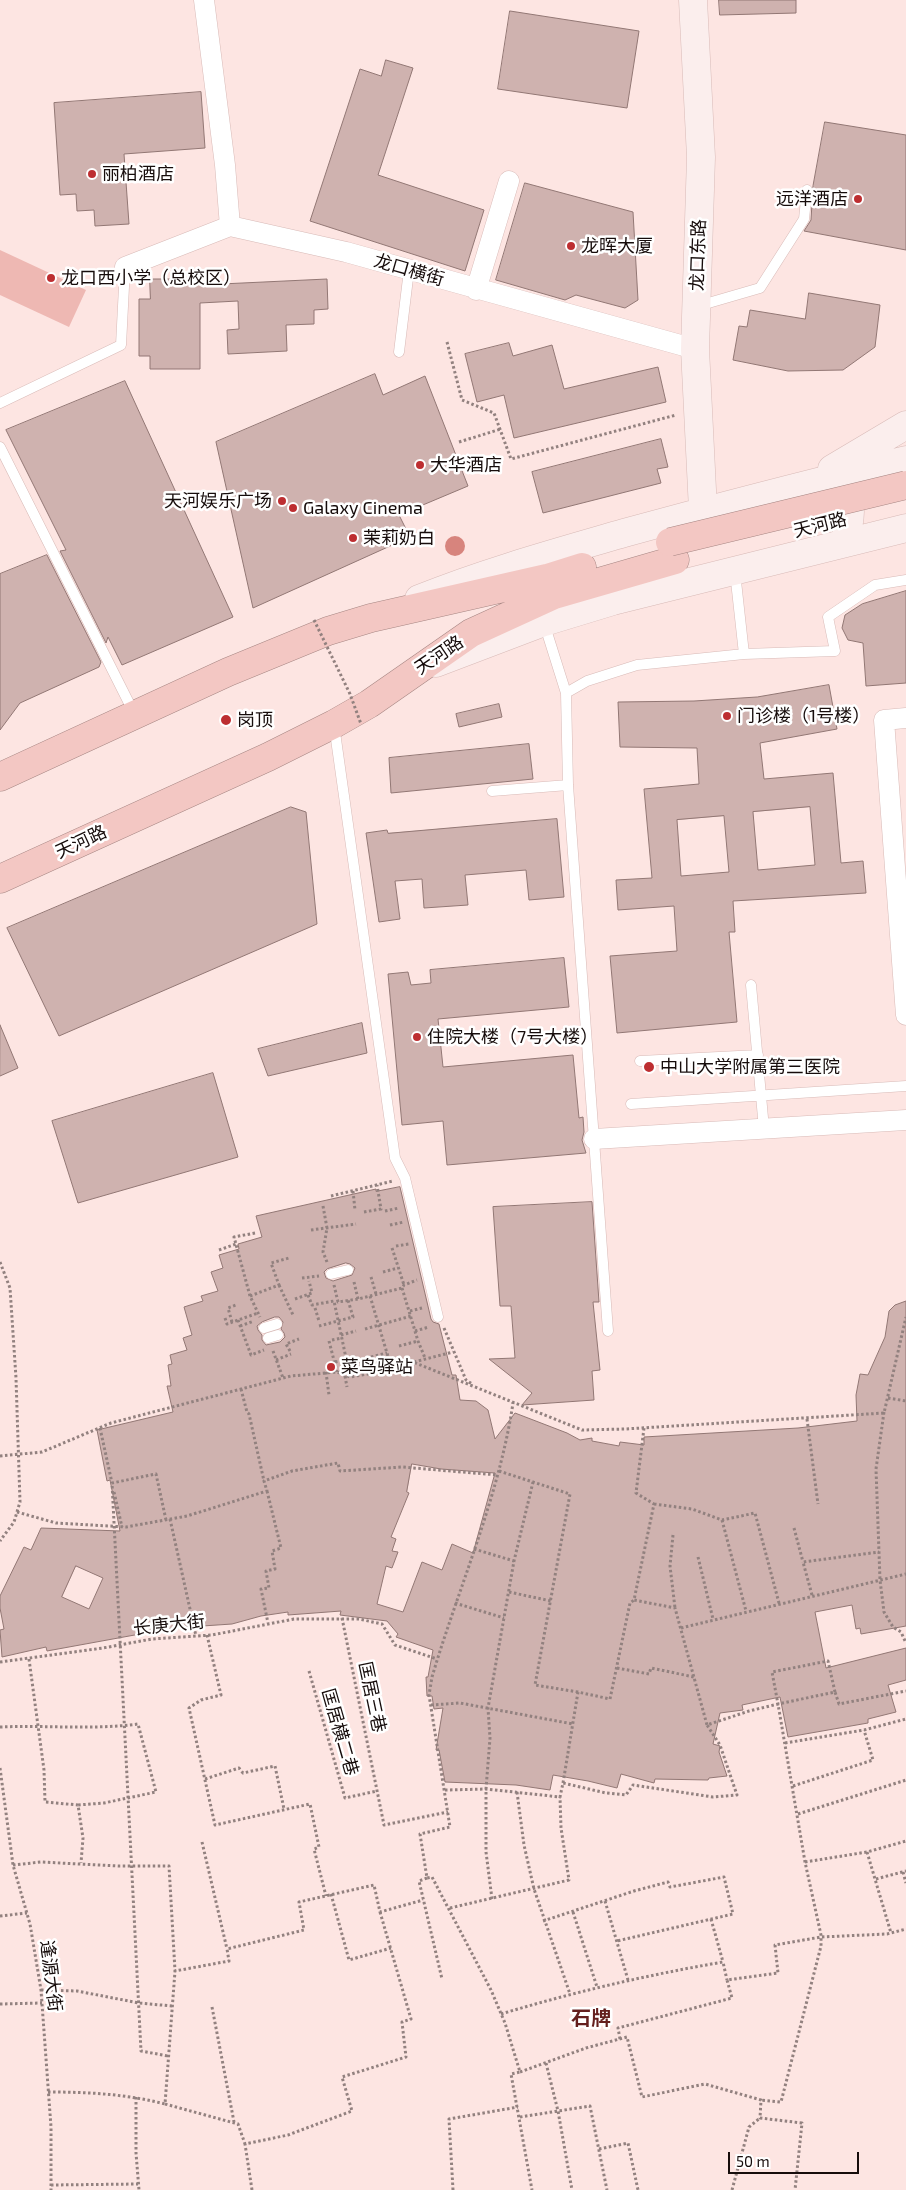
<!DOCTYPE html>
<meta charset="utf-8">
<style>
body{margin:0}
#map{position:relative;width:906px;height:2190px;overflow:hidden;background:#fde5e2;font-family:"Exo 2",sans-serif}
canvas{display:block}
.scale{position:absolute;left:728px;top:2152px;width:131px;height:22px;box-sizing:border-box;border:2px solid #160c0b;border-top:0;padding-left:6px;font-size:15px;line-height:18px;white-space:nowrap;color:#160c0b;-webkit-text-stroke:4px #fff;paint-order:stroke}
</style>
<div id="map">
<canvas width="906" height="2190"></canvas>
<div class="scale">50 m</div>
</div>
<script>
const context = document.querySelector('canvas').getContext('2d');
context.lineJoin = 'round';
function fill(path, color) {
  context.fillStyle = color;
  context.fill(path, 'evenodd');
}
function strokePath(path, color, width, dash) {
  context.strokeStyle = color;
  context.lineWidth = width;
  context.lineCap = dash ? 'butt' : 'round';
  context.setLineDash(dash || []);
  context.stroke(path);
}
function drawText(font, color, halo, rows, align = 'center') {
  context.font = font + ' "Exo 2","Noto Sans SC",sans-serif';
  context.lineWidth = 5;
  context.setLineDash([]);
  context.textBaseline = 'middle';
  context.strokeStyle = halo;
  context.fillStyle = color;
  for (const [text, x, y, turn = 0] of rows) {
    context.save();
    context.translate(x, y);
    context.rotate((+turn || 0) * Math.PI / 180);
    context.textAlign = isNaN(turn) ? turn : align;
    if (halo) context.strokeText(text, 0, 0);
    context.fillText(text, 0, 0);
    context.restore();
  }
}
const green = new Path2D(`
 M0,250L86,290L69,327L0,295Z`);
const water = new Path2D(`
 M445 546a10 10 0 1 1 20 0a10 10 0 1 1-20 0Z`);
const building = new Path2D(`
 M719,0H796V13L720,15Z
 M510,11L639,31L627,108L498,89Z
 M386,60L413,68L378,175L484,210L465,271L310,221L360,69L381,76Z
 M201,92L205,148L124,154L129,224L95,226L94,210L77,211L76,194L60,195L54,103Z
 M825,122L906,135V250L804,231L811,220L813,186Z
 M525,183L633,212L638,300L625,308L576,295L565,300L496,280Z
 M150,279H200V285L327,279L328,309L314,310V324L286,325L287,351L228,354L227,330L239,329L238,301L200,303V369H150V356H139V299H150Z
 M809,293L880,305L875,347L843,370L788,371L733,360L739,326L747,327L750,310L805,319Z
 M509,343L513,356L552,345L564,389L658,367L666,402L514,438L504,395L477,402L465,354Z
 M375,374L383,395L425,376L468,486L399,515L410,537L253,608L216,442Z
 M125,381L233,617L122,665L108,637L106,643L60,551L66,550L6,430Z
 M661,439L668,467L657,469L661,483L543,513L532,472Z
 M47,555L101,662L99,667L20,703L0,730V574Z
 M906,591V683L866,686L863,643L848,640L842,628L845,615L862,604Z
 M829,685L837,729L760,743L764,779L833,773L841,863L863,861L866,893L733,901L735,932H729L737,1022L617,1033L610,956L677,951L674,906L618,910L616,880L652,878L644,789L699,784L697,748L620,747L618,702L694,701L757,697ZM810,807L815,865L758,870L753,812ZM724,816L729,872L681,876L677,820Z
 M499,704L502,717L459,727L456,714Z
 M529,744L533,779L391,793L389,758Z
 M291,807L306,812L317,924L59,1036L7,928Z
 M557,819L564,897L529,900L526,870L465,875L468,905L424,908L422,879L395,881L400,919L379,922L366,833L387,830L388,833Z
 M564,958L569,1007L438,1019L443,1067L573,1055L579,1118L583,1117L584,1132L582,1140L586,1153L447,1165L443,1121L402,1125L388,974L408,972L411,985L431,983L430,970Z
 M362,1023L367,1053L268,1076L258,1049Z
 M0,1025L18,1068L0,1076Z
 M213,1073L238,1157L78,1203L52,1121Z
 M400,1187L431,1319L433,1322L439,1324L452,1375H456L460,1400L476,1401L488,1410L495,1439L515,1413L567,1433L580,1440L592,1438V1441L619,1446L620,1442L644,1445V1437L798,1428L857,1421L856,1395L860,1374L868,1375L885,1337L889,1311L895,1305L906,1301V1626L861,1634L860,1628L856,1629L852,1605L815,1612L826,1668L906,1648V1680L888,1685L896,1712L868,1719V1723L788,1737L780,1697L742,1705L743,1710L720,1713L713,1744L720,1746L719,1752L727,1776L709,1778L708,1780L655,1779L654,1783L621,1774L617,1788L588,1781L553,1775L550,1790L516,1785L445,1782L439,1750H436L443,1708L434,1709L432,1696H427L426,1677H428L433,1650L396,1637L398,1634L387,1621L340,1615L341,1611L288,1615V1612L261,1616L232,1624L173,1628L47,1651L46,1647L2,1657L0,1630L4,1629L0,1608V1596L24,1547L31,1550L41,1528L120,1531L110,1480L107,1481L97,1430L173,1412L167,1386H171L168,1365L172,1364L170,1355L187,1350L183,1338L192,1335L184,1307L203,1301L201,1296L218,1291L211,1272L223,1268L219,1255L239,1249L238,1244L262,1237L256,1216L376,1189V1191ZM346,1263L350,1264L355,1268L352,1275L333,1281L326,1278L324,1272L327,1269ZM275,1317H279L283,1322L281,1329L284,1333L285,1337L280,1342L266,1345L262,1340V1335L258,1330L257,1326L262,1322ZM412,1464L441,1469L495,1473L473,1553L452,1544L442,1570L422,1562L403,1612L377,1604L386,1566L392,1568L398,1552L392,1551L396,1539L391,1537L409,1493L407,1492ZM76,1566L103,1578L89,1609L62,1597Z
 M592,1202L599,1302H593L600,1370L592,1371L594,1400L522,1405L532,1393L489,1359L515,1358L511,1306H500L493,1207Z`);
const path = new Path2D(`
 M447,342L462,400L494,413L511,459L676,415
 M459,442L501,429
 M353,1191L355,1210
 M331,1196L393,1181
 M323,1206L327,1228L323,1252L327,1262
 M385,1211L399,1208
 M364,1212L381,1209L377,1185
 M390,1225L404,1222
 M311,1230L356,1224
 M255,1233L234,1237L250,1296L260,1317
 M396,1246L409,1244
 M392,1248L404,1285
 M219,1250L236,1244
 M0,1262L10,1288L16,1378L20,1502L14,1522L0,1541
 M383,1272L398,1268
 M371,1277L376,1294
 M302,1278L319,1276
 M354,1282L358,1299
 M279,1285L293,1315
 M334,1285L338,1302L358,1299L402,1288L404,1285L417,1280
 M402,1288L418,1341L425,1358
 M308,1295L312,1305L334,1301L350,1377
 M250,1296L279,1285L271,1263L289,1258
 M370,1296L392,1370
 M295,1299L312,1293L309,1281
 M315,1308L319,1321
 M410,1311L422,1308
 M225,1318L227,1324L258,1313
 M238,1320L251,1355L264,1350
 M232,1322L228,1308L236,1305
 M240,1326L254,1321
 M319,1326L353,1317L348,1300
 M444,1328L466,1380L472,1384
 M365,1329L411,1316
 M415,1331L429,1327
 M341,1335L356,1331
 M332,1340L342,1338
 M329,1341L337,1372
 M399,1346L418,1341
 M273,1351L283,1378
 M290,1351L286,1344L299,1339
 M371,1357L387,1353
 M276,1360L291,1354
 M335,1362L346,1360
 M414,1362L453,1352
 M348,1364L367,1360
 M326,1372L329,1395
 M345,1376L347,1387
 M241,1389L247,1412L249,1414L264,1481
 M888,1398L906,1401
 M512,1402L513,1403C499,1497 459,1586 432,1677L429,1695L450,1827L420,1834L427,1878L432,1877L491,1990L505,2023L520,2072L511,2074L532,2190
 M884,1412L876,1469L880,1580L884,1612L893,1627L901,1632L906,1643
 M807,1419L818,1504
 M100,1428L112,1483
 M644,1428L636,1493L654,1504L634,1600L675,1608L707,1725L749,1711L778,1704L805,1862L821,1935V1946L781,2102L761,2100
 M0,1456L42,1452L111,1423L291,1376L337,1372L350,1377L392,1370L413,1362L582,1430L625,1429L884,1413L906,1317
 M499,1471L570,1494L535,1685L578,1692
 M267,1491L281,1548L272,1551L275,1569L266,1571L269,1588L261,1589L268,1623
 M114,1492L122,1527
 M654,1504L692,1509L722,1520L755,1513L779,1603
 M17,1512L56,1523L126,1527L187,1516L267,1491L264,1481L292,1471L338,1463L340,1471L402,1467L498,1475
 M170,1519L196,1636
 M166,1520L156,1474L112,1483L141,2051L168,2056
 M722,1520L746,1611
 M794,1528L803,1562
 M673,1535L670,1566L675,1608
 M474,1549L514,1561
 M698,1557L713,1619
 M509,1592L551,1601
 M812,1595L803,1562L879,1552
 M455,1603L504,1618
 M342,1618L384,1825L448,1812
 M681,1628L906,1574
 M207,1635L221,1695L201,1700L189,1708L215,1825L310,1804L319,1847L314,1849L326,1896
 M29,1659L44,1770L45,1802L78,1805L83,1838L81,1863
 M0,1662L103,1648L152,1639L212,1635L294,1619H359L382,1624L395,1645L437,1659
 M617,1668L649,1674L651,1668L694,1677
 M309,1671L345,1798L377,1791
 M835,1692L828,1661L772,1672L778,1704L835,1692L839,1704L906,1691
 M431,1705L460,1703L573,1724
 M0,1727C46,1725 92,1730 138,1724L156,1792L104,1803L78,1805
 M785,1743L864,1730L906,1719
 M0,1768L13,1865L30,1924L41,1990L51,2127V2190
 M205,1779L239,1768L243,1773L275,1766L284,1809
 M563,1783L578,1692L610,1699L630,1603L634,1600
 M793,1786L873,1760L864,1730
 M445,1790L486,1789L560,1797L563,1783L606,1793L626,1795L633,1785L713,1797L737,1795L720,1745L707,1725
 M517,1792L524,1845L534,1889L570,1994
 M798,1814L906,1780
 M202,1842L227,1949
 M867,1852L891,1933
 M805,1862L867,1852L906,1841
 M13,1865L41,1862L118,1866H169L175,1971
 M903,1872L906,1883
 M427,1878L419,1881L442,1979
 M876,1879L906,1871
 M331,1894L349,1960L391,1948
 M492,1899L486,1852V1789L490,1738L488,1708L514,1561L533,1482
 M605,1901L628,1980
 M450,1908L569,1880L561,1828L560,1797
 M573,1912L597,1987
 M0,1916L27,1913
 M711,1919L723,1962
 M543,1921L634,1891L668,1882L670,1887L724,1877L733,1914L617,1941
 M41,1990L77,1991L139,2003L172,2006
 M0,2004L42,2003
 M212,2007L234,2122
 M501,2014C574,1992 647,1975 723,1962L727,1980
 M620,2039L618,2028L732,1998L727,1980L778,1973L775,1945L821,1937L887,1934L906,1929
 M546,2063L558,2111L572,2190
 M520,2072L586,2048L627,2037L642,2097L705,2084L761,2100L760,2118L802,2123L795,2190
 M48,2092C88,2092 126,2094 165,2104L175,1971L229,1961L227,1949L304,1930L299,1902L374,1885L380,1912L423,1900
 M136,2097V2153L139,2190
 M165,2104L238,2124L245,2144
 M520,2117L590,2106L607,2190
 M599,2149L628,2143L638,2190
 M51,2185L138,2184
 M252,2190L245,2144L288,2135L352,2111L342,2077L406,2057L402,2022L411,2019L380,1912
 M453,2190L449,2119L518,2107
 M732,2190L749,2127L760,2118`);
const lane = new Path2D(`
 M698,306L760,288L804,219L807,190
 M399,352L409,270
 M0,403L121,345L125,267
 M0,447L134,713
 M735,572L744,654L835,651L828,617L875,585L906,580
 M544,623L566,693L568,785L608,1331
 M566,693L587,681L637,665L744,654
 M334,725L395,1158L405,1178L438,1317
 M492,791L568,785
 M751,985L764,1129
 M640,1061L758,1055
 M631,1104L906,1086
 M331,1274L348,1270
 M264,1328L277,1324
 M268,1338L278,1335`);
const street = new Path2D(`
 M204,0L225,165L230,226
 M125,267L230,226L346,252L695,349
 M476,290L509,181
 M906,718L884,720L906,1015
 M594,1139L906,1120`);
const secondary = new Path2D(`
 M693,0L701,157L695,349L703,510
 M832,469L906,425
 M837,479C854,503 852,516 844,543
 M419,599C486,572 555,553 624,533C718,507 812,483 906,460
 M436,663L544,622L613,601L906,528`);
const highway = new Path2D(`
 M0,777L228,672L328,631L371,618L547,578L582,567
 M0,879L268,757L334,724L369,704L471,633L554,595L675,560`);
const pathBridge = new Path2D(`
 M314,620L350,694L361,724`);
const highwayBridge = new Path2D(`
 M670,542L906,485`);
const markers = [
 [92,174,5,"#bd2e31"],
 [858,199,5,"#bd2e31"],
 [571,246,5,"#bd2e31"],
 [51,278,5,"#bd2e31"],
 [420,465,5,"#bd2e31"],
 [282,501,5,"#bd2e31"],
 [293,508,5,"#bd2e31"],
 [353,538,5,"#bd2e31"],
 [727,716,5,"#bd2e31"],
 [226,720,6,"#bd2e31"],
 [417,1037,5,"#bd2e31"],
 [649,1067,6,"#bd2e31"],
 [331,1367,5,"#bd2e31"]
];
const poiNames = [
 ["丽柏酒店",102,174],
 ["远洋酒店",848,199,"right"],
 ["龙晖大厦",581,246],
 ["龙口西小学（总校区）",61,278],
 ["大华酒店",430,465],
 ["天河娱乐广场",272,501,"right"],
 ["Galaxy Cinema",303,508],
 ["茉莉奶白",363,538],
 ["门诊楼（1号楼）",737,716],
 ["岗顶",237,720],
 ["住院大楼（7号大楼）",427,1037],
 ["中山大学附属第三医院",660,1067],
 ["菜鸟驿站",341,1367]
];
const streetNames = [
 ["龙口东路",698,255,-88],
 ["龙口横街",409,270,16],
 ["天河路",820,525,-14],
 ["天河路",439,655,-34],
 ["天河路",81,842,-25],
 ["长庚大街",169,1625,-6],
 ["匡居三巷",372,1697,78],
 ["匡居横二巷",340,1732,74],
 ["逢源大街",51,1976,83]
];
const quarterNames = [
 ["石牌",591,2018]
];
fill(green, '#eeb8b3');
fill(water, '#d7847d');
fill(building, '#cfb2af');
strokePath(building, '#927774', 1);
strokePath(lane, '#d8bab7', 11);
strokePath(street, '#d8bab7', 21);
strokePath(secondary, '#d8bab7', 29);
strokePath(highway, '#a68683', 29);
strokePath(path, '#92817f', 3, [2.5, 2.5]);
strokePath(lane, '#fff', 10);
strokePath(street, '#fff', 20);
strokePath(secondary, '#fbeeed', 28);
strokePath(highway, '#f3c7c3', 28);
strokePath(highwayBridge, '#a68683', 29, []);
strokePath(pathBridge, '#92817f', 3, [2.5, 2.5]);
strokePath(highwayBridge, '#f3c7c3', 28);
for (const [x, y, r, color] of markers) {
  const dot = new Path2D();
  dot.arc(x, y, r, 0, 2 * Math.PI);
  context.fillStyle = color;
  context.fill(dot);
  strokePath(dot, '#fff', 2);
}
drawText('18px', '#160c0b', '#fff', poiNames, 'left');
drawText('18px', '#160c0b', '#fff', streetNames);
drawText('bold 20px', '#641f1e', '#fff', quarterNames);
</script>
